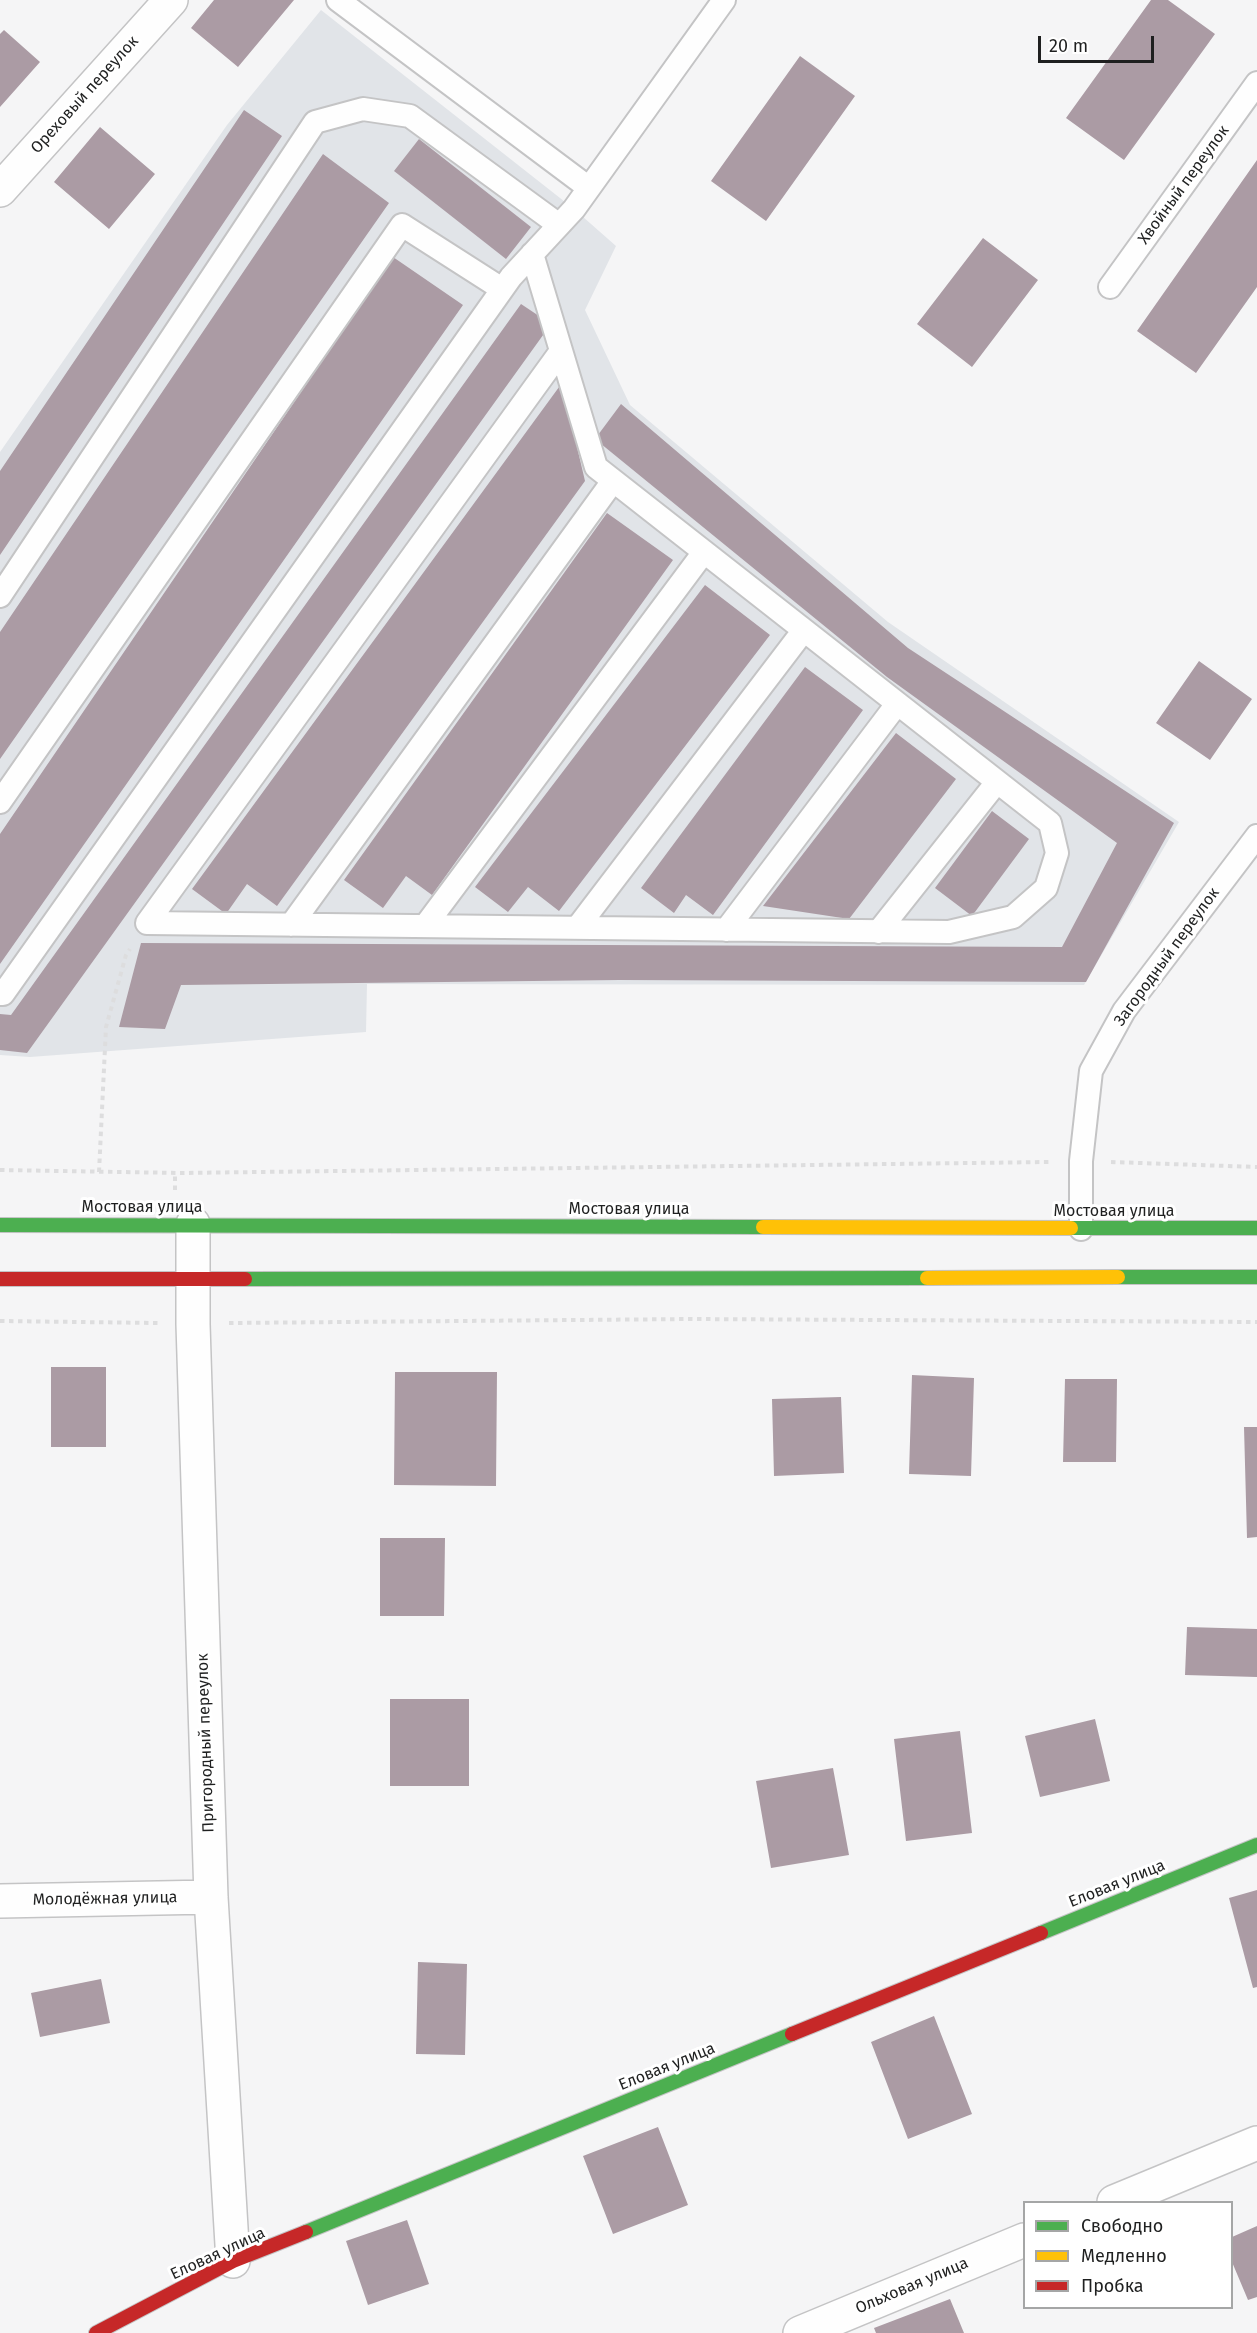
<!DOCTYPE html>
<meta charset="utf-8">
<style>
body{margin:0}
#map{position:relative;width:1257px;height:2333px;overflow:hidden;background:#f5f5f6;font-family:"Fira Sans",sans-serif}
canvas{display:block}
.legend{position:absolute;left:1023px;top:2201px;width:210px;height:108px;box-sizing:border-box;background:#fff;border:2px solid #a5a6a6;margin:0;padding:8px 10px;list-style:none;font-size:18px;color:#1f2020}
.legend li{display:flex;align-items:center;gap:12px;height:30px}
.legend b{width:30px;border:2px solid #a5a6a6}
.scale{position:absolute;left:1038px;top:36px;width:116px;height:27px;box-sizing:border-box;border:3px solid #1f2020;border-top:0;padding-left:8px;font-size:18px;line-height:21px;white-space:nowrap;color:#1f2020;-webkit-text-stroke:4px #fff;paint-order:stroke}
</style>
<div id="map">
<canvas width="1257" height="2333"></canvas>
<ul class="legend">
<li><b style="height:8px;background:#4caf50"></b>Свободно</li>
<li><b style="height:8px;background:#ffc107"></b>Медленно</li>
<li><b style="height:8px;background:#c62828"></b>Пробка</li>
</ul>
<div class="scale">20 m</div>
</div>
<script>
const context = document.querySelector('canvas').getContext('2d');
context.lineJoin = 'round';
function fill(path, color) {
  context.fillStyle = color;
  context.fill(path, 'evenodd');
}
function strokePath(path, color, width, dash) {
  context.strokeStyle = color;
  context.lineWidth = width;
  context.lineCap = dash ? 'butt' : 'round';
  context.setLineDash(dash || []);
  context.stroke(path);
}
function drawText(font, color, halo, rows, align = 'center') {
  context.font = font + ' "Fira Sans",sans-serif';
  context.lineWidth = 6;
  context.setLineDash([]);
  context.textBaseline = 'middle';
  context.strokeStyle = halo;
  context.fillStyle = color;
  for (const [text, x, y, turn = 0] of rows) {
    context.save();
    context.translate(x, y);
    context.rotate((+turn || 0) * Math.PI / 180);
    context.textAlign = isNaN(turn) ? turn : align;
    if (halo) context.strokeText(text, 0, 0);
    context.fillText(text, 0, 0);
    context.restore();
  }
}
const built = new Path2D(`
 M321,10L574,209L616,246L585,310L630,405L888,622L1179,822L1084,985L367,984L366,1032L30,1057L0,1055V452L227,125Z`);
const building = new Path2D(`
 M214,0H294L238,67L191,28Z
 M1151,0H1168L1215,34L1124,160L1066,118Z
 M4,30L40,62L0,107V34Z
 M800,56L855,96L766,221L711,181Z
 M244,110L282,136L0,555V471Z
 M100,127L155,174L109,229L54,182Z
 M419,139L531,227L506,259L394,171Z
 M323,154L389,203L0,759V632Z
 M1257,160V287L1196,373L1137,331Z
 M983,238L1038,280L972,367L917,324Z
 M393,257L463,305L0,964V834Z
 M521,304L551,324L27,1053L0,1050V1014L11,1015Z
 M562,383L585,481L277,906L247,884L226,914L192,889Z
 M621,404L908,648L1174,823L1086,982L620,980L181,985L165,1029L119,1027L141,943L1062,947L1117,843L887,677L595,439Z
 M607,513L673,560L432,895L406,876L383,908L344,880Z
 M705,585L770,635L559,911L528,887L508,912L475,887Z
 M1199,661L1252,699L1210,760L1156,723Z
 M805,667L863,710L713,915L686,895L674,913L641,888Z
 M896,733L956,779L849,919L763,906Z
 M992,811L1029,839L972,916L935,888Z
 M51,1367H106V1447H51Z
 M395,1372H497L496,1486L394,1485Z
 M912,1375L974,1378L971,1476L909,1474Z
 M1065,1379H1117L1116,1462H1063Z
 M841,1397L844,1473L774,1476L772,1399Z
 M1244,1427H1257V1537L1247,1538Z
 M380,1538H445L444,1616H380Z
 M1187,1627L1257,1629V1677L1185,1675Z
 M390,1699H469V1786H390Z
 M1095,1719L1110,1781L1040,1797L1025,1736Z
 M960,1731L972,1833L906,1841L894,1739Z
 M833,1768L849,1855L771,1868L756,1781Z
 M1257,1890V1987L1253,1988L1229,1898Z
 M418,1962L467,1964L465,2055L416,2054Z
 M101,1979L110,2023L40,2037L31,1993Z
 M934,2016L972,2114L908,2139L871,2042Z
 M658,2127L688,2205L613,2234L583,2156Z
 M407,2220L429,2284L368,2305L346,2241Z
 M1257,2226V2297L1248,2300L1232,2262V2237Z
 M950,2299L964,2333H876L874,2328Z`);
const path = new Path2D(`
 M1111,1162L1257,1167
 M0,1170L180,1173L1049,1162
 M99,1172L106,1027L126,955L130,949
 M175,1190V1173
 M0,1321L158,1323
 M229,1323L691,1319L1257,1322`);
const lane = new Path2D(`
 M338,0L589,188
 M532,254L596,467L1050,823L1057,853L1046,888L1013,917L949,932L147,923L561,351
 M1110,287L1257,83
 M0,596L315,122L363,109L410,116L559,225
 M0,802L402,225L502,289
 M291,925L613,481
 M425,926L704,552
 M577,928L804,630
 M726,930L897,704
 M878,932L997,782
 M0,994H3L511,277L574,209L724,0
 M1081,1229V1161L1091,1071L1124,1011L1257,836`);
const street = new Path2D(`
 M0,190L171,0
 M193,1224V1324L211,1897L233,2261
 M0,1901L211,1897
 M1114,2202L1257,2143
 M800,2333L1024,2240`);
const fast = new Path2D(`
 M0,1225L763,1227
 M1071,1228H1257
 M1118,1277H1257
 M245,1279L927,1278
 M1041,1933L1257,1845
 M306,2232L792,2034`);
const slow = new Path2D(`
 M763,1227L1071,1228
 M927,1278L1118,1277`);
const jam = new Path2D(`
 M0,1279H245
 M792,2034L1041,1933
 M96,2333L233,2261L306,2232`);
const streetNames = [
 ["Ореховый переулок",85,95,-48],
 ["Хвойный переулок",1184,185,-54],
 ["Загородный переулок",1167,957,-54],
 ["Мостовая улица",142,1208],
 ["Мостовая улица",629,1210],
 ["Мостовая улица",1114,1212],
 ["Пригородный переулок",206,1743,-92],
 ["Еловая улица",1117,1884,-22],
 ["Молодёжная улица",105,1899,-1],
 ["Еловая улица",667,2067,-22],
 ["Еловая улица",218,2254,-25],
 ["Ольховая улица",912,2286,-23]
];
fill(built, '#e1e4e8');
fill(building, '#ab9ba4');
strokePath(lane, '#c4c4c5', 26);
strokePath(street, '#c4c4c5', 36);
strokePath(fast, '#c4c4c5', 16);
strokePath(slow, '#c4c4c5', 16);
strokePath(jam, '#c4c4c5', 16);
strokePath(path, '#ddddde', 4, [4.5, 4.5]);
strokePath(lane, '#fefefe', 22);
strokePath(street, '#fefefe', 33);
strokePath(fast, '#4caf50', 14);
strokePath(slow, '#ffc107', 14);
strokePath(jam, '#c62828', 14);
drawText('16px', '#1f2020', '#fff', streetNames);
</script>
